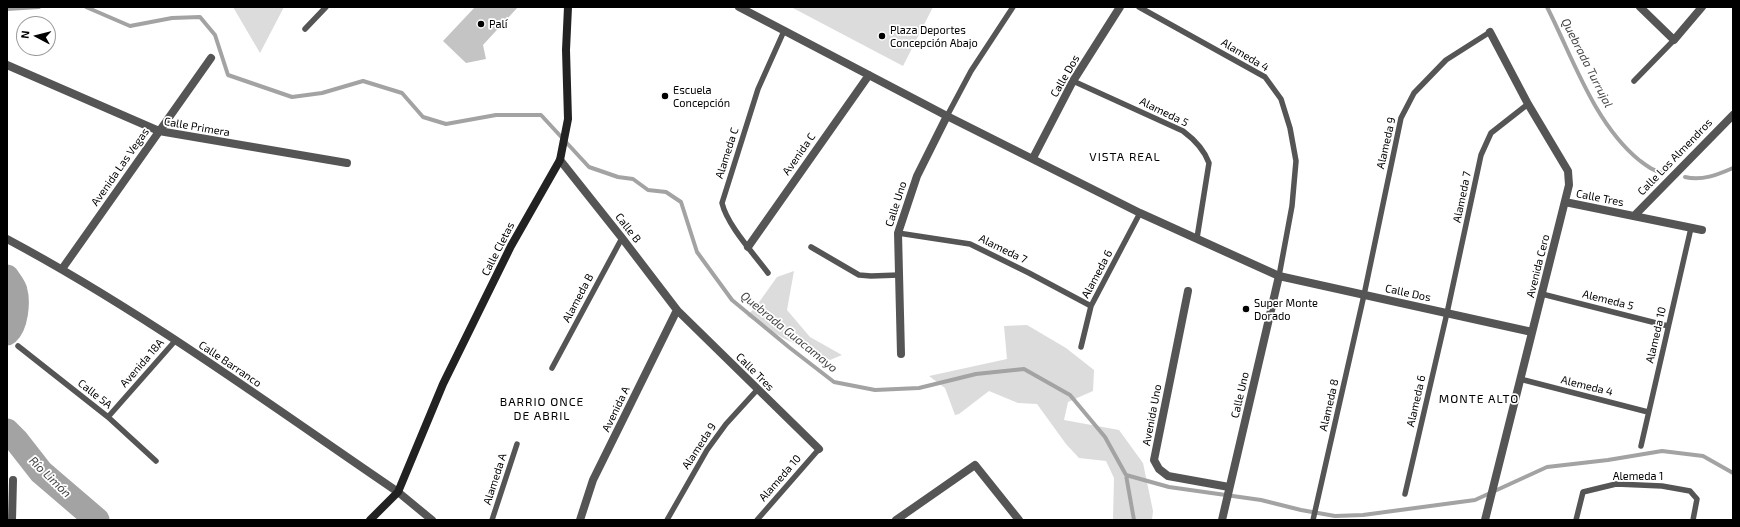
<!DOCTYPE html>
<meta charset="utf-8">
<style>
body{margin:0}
#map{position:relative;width:1740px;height:527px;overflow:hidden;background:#fff;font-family:"Exo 2",sans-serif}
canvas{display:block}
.frame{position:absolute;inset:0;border:8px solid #000;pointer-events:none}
.north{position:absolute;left:16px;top:16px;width:40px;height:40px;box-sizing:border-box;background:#fff;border:1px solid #999;border-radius:50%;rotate:277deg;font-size:11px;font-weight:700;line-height:16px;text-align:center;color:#000}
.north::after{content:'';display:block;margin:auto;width:14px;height:18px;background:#000;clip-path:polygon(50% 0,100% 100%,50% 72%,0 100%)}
</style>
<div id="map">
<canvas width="1740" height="527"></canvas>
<div class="frame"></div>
<div class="north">N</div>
</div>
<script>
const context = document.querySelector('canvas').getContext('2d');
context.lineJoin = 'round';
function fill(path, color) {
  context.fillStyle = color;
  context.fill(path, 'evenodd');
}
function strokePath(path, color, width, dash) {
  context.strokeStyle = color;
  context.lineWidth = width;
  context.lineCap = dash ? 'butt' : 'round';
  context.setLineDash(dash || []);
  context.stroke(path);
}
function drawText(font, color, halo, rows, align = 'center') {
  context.font = font + ' "Exo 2",sans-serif';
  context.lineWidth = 3.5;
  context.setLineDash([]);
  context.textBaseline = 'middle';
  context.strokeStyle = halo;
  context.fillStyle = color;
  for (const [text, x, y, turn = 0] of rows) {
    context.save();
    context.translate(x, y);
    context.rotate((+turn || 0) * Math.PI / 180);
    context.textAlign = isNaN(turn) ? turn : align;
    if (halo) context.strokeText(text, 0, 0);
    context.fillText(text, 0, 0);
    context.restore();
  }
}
const green = new Path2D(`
 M233,7H284L260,53Z
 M791,7H933L903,66Z
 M794,271L787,310L810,337L842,355L830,360L783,338L747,316L757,305L777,277Z
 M1027,325L1066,348L1094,370L1093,391L1068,402L1064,420L1119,430L1143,463L1153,511L1152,520H1113L1114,478L1106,461L1079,458L1066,444L1037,404L1018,403L989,391L959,414L955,415L945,388L929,376L1007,359L1004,326Z`);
const stream = new Path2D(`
 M86,7L130,26L172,18L200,17L215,35L228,75L292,97L322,93L363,81L402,93L423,117L446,124L496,115H541L589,167L618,177L633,179L648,190L666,192L681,202L697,252L732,300L790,348L834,382L875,390L919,388L976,374L1024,369L1070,395L1105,437L1126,475L1134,520
 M1547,7C1573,58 1594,123 1639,160C1647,166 1653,171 1663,173
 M7,9L39,7
 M1685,177C1702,181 1717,175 1733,168
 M1126,475L1169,487L1261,500L1301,510L1335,516L1363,515L1475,500L1547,467L1608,460L1662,451L1703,456L1733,473`);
const river = new Path2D(`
 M7,277C9,281 14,286 15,291C18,302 16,325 7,333
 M7,431L16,440L41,472L97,520`);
const building = new Path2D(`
 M475,7H518L483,45L486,59L466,63L443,41Z`);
const lane = new Path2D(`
 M1139,7L1265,77L1281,99L1290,128L1296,161L1292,206L1279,276
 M305,29L326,7
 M1073,81L1183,131C1195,140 1204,149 1209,163L1197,238
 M1634,81L1674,40
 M947,116L971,71L1013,7
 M898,233L970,244L1029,273L1091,306
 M811,247L859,275L871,276L899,275
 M768,273C754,254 727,225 722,203L758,89L784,31
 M1542,294L1668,326
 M18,346L108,417L156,461
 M1081,347L1091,306L1140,213
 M552,368L622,238
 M1520,379L1648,412
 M108,417L175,341
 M1641,446L1691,228
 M1405,494L1447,313L1481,155L1491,133L1528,104
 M492,520L517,444
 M667,520L707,450L726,424L757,390
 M757,520L819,449
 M1313,520L1364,295L1401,118L1414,93L1446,60L1490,32
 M1576,520L1583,492L1616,484L1662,486L1690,491L1697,499L1693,520`);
const street = new Path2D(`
 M739,7L947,116L1140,213L1279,276L1532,332
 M1640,7L1674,40L1702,7
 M7,65L159,131L347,163
 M1033,158L1073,81L1120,7
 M560,160L622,238L677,310L819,449
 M1565,202L1702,230
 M1634,216L1733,115
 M7,239C144,312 270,405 398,492L432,520
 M748,247L869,75
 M62,269L211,58
 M1188,291L1154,460L1159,469L1168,476L1229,487
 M901,354L898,233L917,176L947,116
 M12,520L13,480
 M580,520L593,480L677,310
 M896,520L975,465L1019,520
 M1222,520L1279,276
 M1485,520L1569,185L1568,171L1528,104L1490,32`);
const secondary = new Path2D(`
 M370,520L398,492L443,384L511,246L560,160L568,119L566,50L568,7`);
const markers = [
 [481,24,4,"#000"],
 [882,36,4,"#000"],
 [665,96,4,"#000"],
 [1246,309,4,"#000"]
];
const poiNames = [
 ["Palí",489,24],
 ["Plaza Deportes",890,30],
 ["Concepción Abajo",890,43],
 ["Escuela",673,90],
 ["Concepción",673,103],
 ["Super Monte",1254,303],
 ["Dorado",1254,316]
];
const streetNames = [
 ["Alameda 4",1245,55,31],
 ["Calle Dos",1065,76,-60],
 ["Alameda 5",1164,112,26],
 ["Calle Primera",197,127,10],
 ["Alameda 9",1386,143,-77],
 ["Alameda C",727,153,-72],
 ["Avenida C",799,154,-55],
 ["Calle Los Almendros",1675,157,-46],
 ["Avenida Las Vegas",120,167,-55],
 ["Alameda 7",1462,197,-78],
 ["Calle Tres",1600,198,11],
 ["Calle Uno",896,204,-72],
 ["Calle B",628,228,52],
 ["Calle Cletas",498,249,-63],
 ["Alameda 7",1003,249,26],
 ["Avenida Cero",1538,266,-76],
 ["Alameda 6",1097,274,-62],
 ["Calle Dos",1408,293,12],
 ["Alameda B",578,298,-62],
 ["Alemeda 5",1608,300,14],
 ["Alameda 10",1656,335,-77],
 ["Avenida 18A",142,363,-49],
 ["Calle Barranco",230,364,34],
 ["Calle Tres",755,372,45],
 ["Alemeda 4",1587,386,14],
 ["Calle 5A",95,394,38],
 ["Calle Uno",1240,395,-77],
 ["Alameda 6",1416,401,-77],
 ["Alameda 8",1329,405,-77],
 ["Avenida A",616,409,-64],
 ["Avenida Uno",1152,415,-79],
 ["Alameda 9",699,446,-57],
 ["Alemeda 1",1638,476],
 ["Alameda 10",780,478,-49],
 ["Alameda A",495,479,-72]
];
const waterNames = [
 ["Quebrada Turrujal",1587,63,63],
 ["Quebrada Guacamayo",789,332,39],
 ["Río Limón",50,477,44]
];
const neighbourhoodNames = [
 ["VISTA REAL",1125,157],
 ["MONTE ALTO",1479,399],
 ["BARRIO ONCE",542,402],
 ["DE ABRIL",542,416]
];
fill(green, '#dcdcdc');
strokePath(stream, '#a3a3a3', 4);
strokePath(river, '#a3a3a3', 25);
fill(building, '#c4c4c4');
strokePath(lane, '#555', 5.5);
strokePath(street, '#555', 8);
strokePath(secondary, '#222', 8);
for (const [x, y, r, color] of markers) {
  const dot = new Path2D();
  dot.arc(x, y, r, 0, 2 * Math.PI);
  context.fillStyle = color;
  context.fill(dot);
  strokePath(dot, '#fff', 1.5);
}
drawText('11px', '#000', '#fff', poiNames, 'left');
drawText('11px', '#000', '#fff', streetNames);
drawText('italic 12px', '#444', '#fff', waterNames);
context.letterSpacing = '1px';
drawText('12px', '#000', '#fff', neighbourhoodNames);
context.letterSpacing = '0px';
</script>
